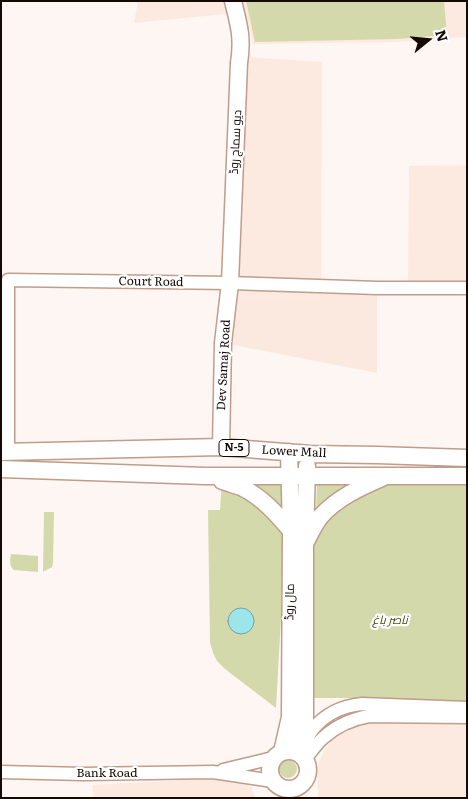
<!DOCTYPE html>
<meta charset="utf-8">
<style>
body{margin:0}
#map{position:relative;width:468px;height:799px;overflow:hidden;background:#fef6f2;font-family:Literata,serif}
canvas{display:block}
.frame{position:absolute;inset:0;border:2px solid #150904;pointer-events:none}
.north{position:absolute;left:403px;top:15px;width:50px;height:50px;-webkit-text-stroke:4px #fff;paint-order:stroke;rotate:73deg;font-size:14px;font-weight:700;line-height:20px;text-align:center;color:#150904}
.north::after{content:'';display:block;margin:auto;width:18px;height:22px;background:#150904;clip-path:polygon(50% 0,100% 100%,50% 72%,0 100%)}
</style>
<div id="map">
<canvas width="468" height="799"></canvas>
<div class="frame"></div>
<div class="north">N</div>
</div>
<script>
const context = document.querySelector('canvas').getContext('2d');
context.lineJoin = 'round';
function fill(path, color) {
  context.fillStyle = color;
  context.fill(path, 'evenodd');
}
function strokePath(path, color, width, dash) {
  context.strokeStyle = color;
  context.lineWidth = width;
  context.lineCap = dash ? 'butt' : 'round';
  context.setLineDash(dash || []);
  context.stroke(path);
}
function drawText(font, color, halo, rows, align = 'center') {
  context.font = font + ' Literata,Cairo,serif';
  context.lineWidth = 4.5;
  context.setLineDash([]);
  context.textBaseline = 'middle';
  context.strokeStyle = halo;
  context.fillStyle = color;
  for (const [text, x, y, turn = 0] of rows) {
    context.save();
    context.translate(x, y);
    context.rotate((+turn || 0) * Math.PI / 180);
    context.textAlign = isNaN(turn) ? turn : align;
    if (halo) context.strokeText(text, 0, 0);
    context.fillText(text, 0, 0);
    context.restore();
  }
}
const built = new Path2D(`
 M230,283L377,288V373L223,343Z`);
const education = new Path2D(`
 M138,1H233L236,13L134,23Z
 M243,1H467V37L398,42L253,44Z
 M247,57L322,62L321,300L234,297Z
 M467,165V288H408L409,166Z
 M364,720L467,721V798H318L317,767L324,751L334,737L348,727Z
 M204,779H241L252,788L255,798H94L92,785Z`);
const green = new Path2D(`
 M246,1H444L447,35L396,39L255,42Z
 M369,477L316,514L317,479Z
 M222,479L273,481L284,485L281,618L276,708L225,669L217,661L213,653L210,642L208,510H220Z
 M381,481L467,482V704L363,698H312L313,543L324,520Z
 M44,512H54L53,563L52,567L43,572Z
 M11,554L38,556V572L14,570C9,566 10,560 11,554Z
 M279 769a9 9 0 1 1 18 0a9 9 0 1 1-18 0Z`);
const water = new Path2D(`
 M228 621a13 13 0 1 1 26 0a13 13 0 1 1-26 0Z`);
const minor = new Path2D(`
 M8,452V280L230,283L377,288H467
 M302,746C306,741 309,734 313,729C325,714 343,706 362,704L467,708
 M305,759C311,752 316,744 323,738C336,726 352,719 369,716L467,717
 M223,770L273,758
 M1,772L83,774L213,772L273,781`);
const major = new Path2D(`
 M221,447L223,343L230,283L239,63C243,38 239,25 233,1
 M1,452L221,447L310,454L377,455L467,458
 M1,469L205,476H467
 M222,481C228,483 235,485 241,487C262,497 277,514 291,531
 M307,540C311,532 315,523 321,516C337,498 361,487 382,478
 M270 770a19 19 0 1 1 38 0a19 19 0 1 1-38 0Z
 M282,752L290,717L291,531L289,452
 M295,752L305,723V544L307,466`);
const shields = [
 [234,448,30]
];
const shieldNames = [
 ["N-5",234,448]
];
const streetNames = [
 ["دیو سماج روڈ",236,142,-87],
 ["Court Road",151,282,1],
 ["Dev Samaj Road",224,365,-87],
 ["Lower Mall",294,452,3],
 ["مال روڈ",290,602,-89],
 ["Bank Road",107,773]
];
const parkNames = [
 ["ناصر باغ",390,620]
];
fill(built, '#fbe9df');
fill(education, '#fceae0');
fill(green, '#d4d9ab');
fill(water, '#9ce5ea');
strokePath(water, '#74a3a5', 1);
strokePath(minor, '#bf9d8a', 15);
strokePath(major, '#bf9d8a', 19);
strokePath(minor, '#fff', 12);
strokePath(major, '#fff', 16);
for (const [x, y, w] of shields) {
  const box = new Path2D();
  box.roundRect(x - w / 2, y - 8.5, w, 17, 4);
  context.fillStyle = '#fff';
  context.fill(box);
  strokePath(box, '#150904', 1);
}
drawText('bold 11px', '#150904', null, shieldNames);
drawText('12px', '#150904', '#fff', streetNames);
drawText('italic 12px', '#4c4f11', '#fff', parkNames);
</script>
